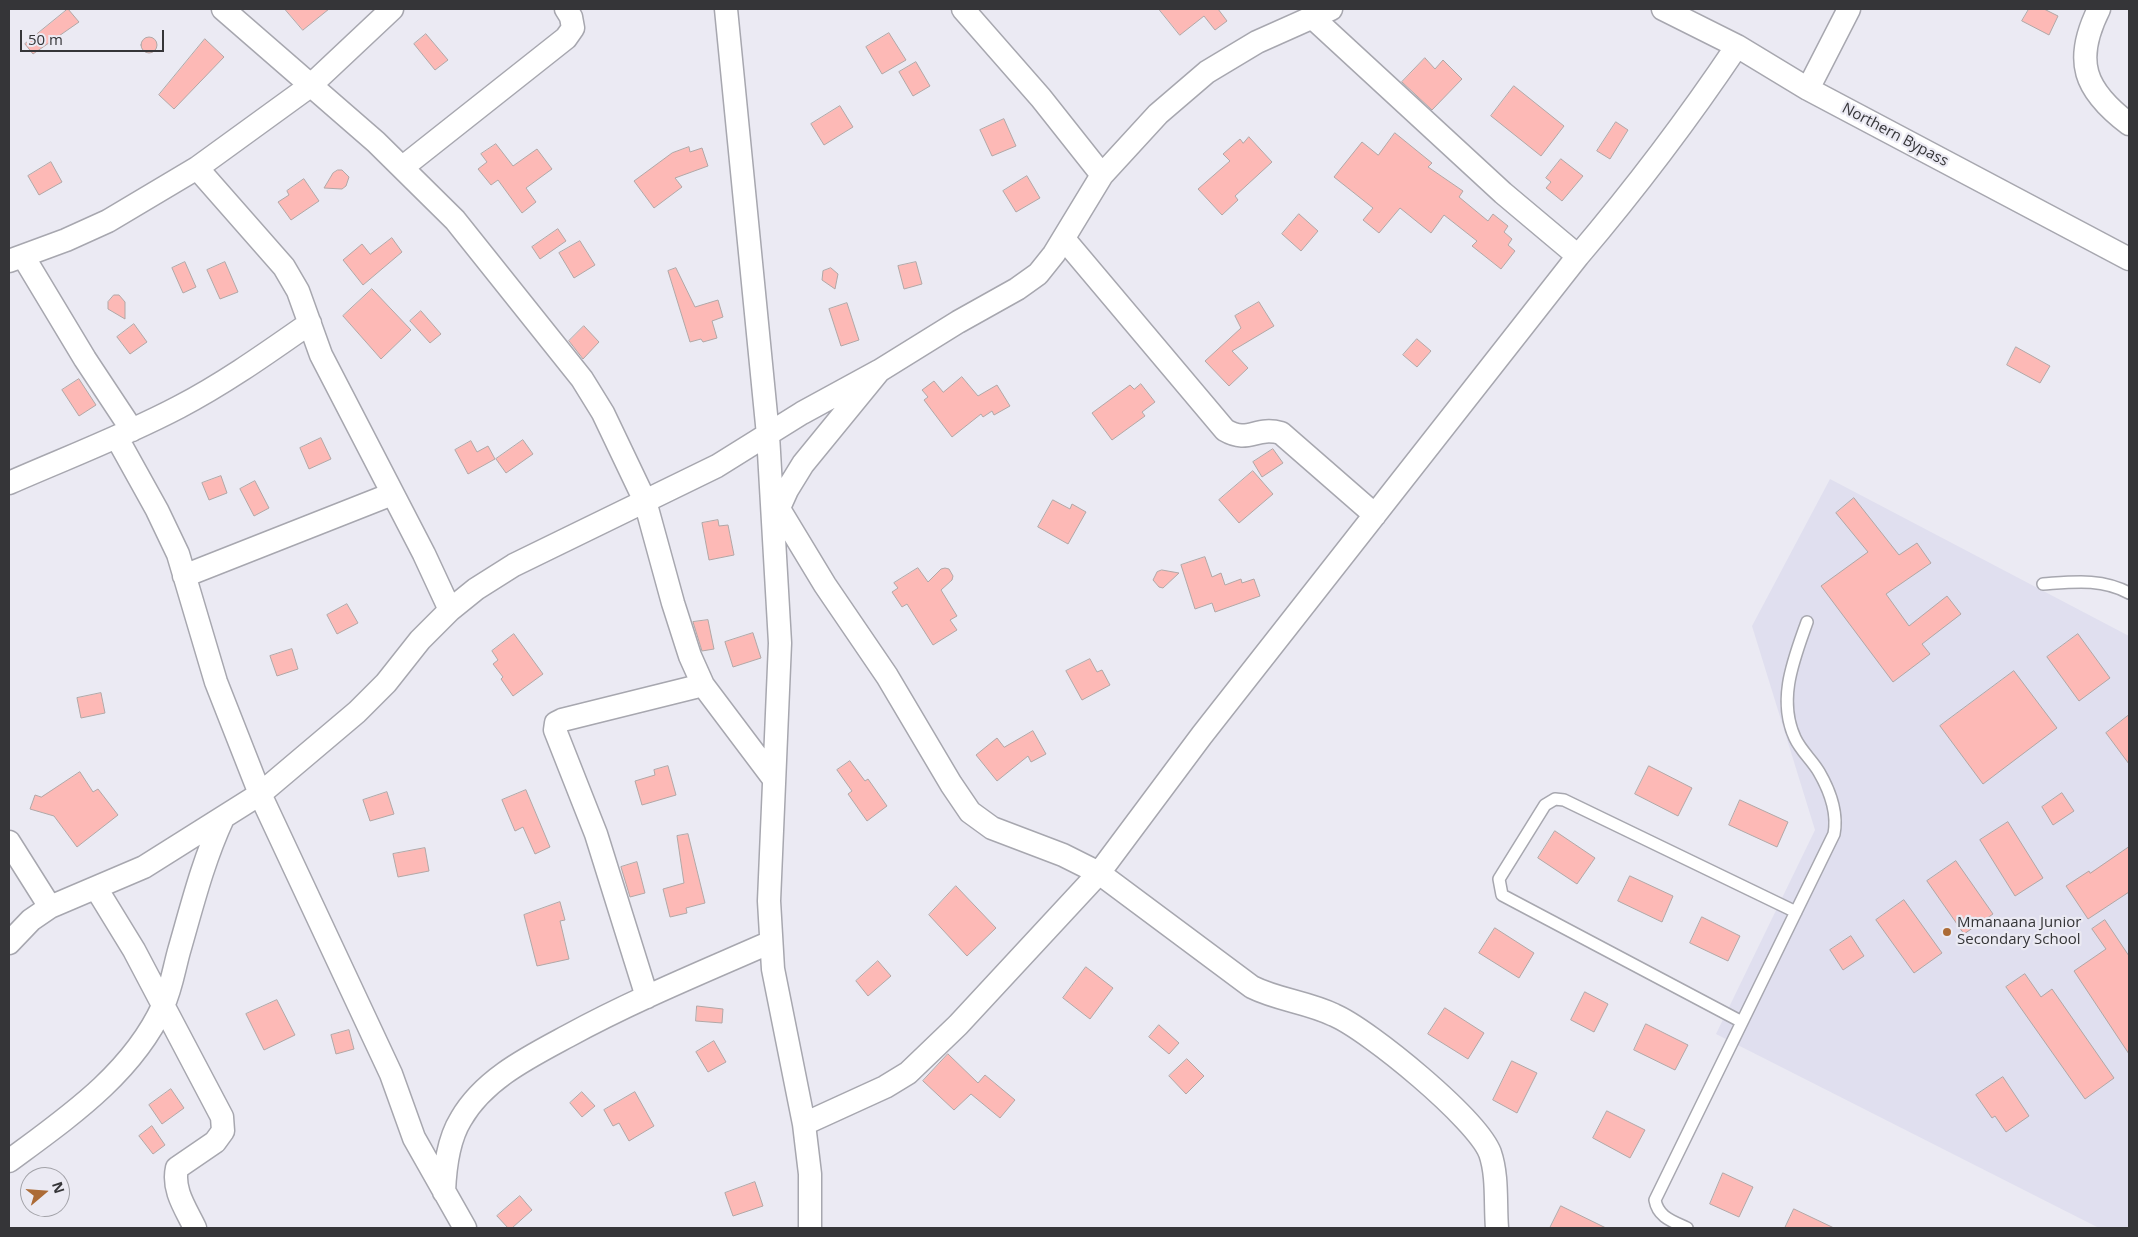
<!DOCTYPE html>
<style>
body{margin:0}
#map{position:relative;width:2138px;height:1237px;overflow:hidden;background:#ebeaf3;font-family:"Open Sans",sans-serif}
canvas{display:block}
.frame{position:absolute;inset:0;border:10px solid #353538;pointer-events:none}
.north{position:absolute;left:20px;top:1167px;width:50px;height:50px;box-sizing:border-box;background:#ebeaf3;border:1px solid #a2a2a8;border-radius:50%;rotate:72deg;font-size:14px;font-weight:700;line-height:20px;text-align:center;color:#353538}
.north::after{content:'';display:block;margin:auto;width:18px;height:22px;background:#ac6b36;clip-path:polygon(50% 0,100% 100%,50% 72%,0 100%)}
.scale{position:absolute;left:20px;top:30px;width:144px;height:22px;box-sizing:border-box;border:2px solid #353538;border-top:0;padding-left:6px;font-size:15px;line-height:18px;white-space:nowrap;color:#353538;-webkit-text-stroke:4px #ebeaf3;paint-order:stroke}
</style>
<div id="map">
<canvas width="2138" height="1237"></canvas>
<div class="frame"></div>
<div class="north">N</div>
<div class="scale">50 m</div>
</div>
<script>
const context = document.querySelector('canvas').getContext('2d');
context.lineJoin = 'round';
function fill(path, color) {
  context.fillStyle = color;
  context.fill(path, 'evenodd');
}
function strokePath(path, color, width, dash) {
  context.strokeStyle = color;
  context.lineWidth = width;
  context.lineCap = dash ? 'butt' : 'round';
  context.setLineDash(dash || []);
  context.stroke(path);
}
function drawText(font, color, halo, rows, align = 'center') {
  context.font = font + ' "Open Sans",sans-serif';
  context.lineWidth = 4.5;
  context.setLineDash([]);
  context.textBaseline = 'middle';
  context.strokeStyle = halo;
  context.fillStyle = color;
  for (const [text, x, y, turn = 0] of rows) {
    context.save();
    context.translate(x, y);
    context.rotate((+turn || 0) * Math.PI / 180);
    context.textAlign = isNaN(turn) ? turn : align;
    if (halo) context.strokeText(text, 0, 0);
    context.fillText(text, 0, 0);
    context.restore();
  }
}
const built = new Path2D(`
 M1830,479L2129,636V1228H2099L1716,1034L1815,830L1752,626Z`);
const building = new Path2D(`
 M68,9L79,22L33,54L25,44Z
 M285,9H329L303,30Z
 M1159,9H1218L1227,21L1215,30L1204,16L1180,35Z
 M2029,9H2044L2058,16L2049,35L2022,21Z
 M889,33L906,60L882,74L866,47Z
 M426,34L448,60L435,70L414,44Z
 M141 45a8 8 0 1 1 16 0a8 8 0 1 1-16 0Z
 M205,39L224,57L174,109L159,95Z
 M1425,58L1435,69L1443,60L1462,79L1432,110L1402,82Z
 M916,62L930,86L913,96L899,72Z
 M1514,86L1564,126L1541,156L1491,116Z
 M840,106L853,127L824,145L811,124Z
 M1004,119L1016,146L992,156L980,130Z
 M1616,122L1628,130L1610,159L1597,151Z
 M1395,133L1432,163L1428,167L1463,191L1459,197L1488,221L1493,214L1508,226L1504,232L1512,239L1508,245L1515,251L1501,269L1472,246L1477,241L1444,215L1431,233L1400,208L1379,233L1363,220L1373,208L1334,177L1362,142L1378,155Z
 M1249,137L1272,162L1235,196L1238,200L1222,215L1198,189L1230,161L1223,154L1240,139L1243,143Z
 M496,144L513,166L537,149L552,169L526,188L536,202L522,213L498,180L491,185L478,169L487,162L481,154Z
 M689,147L690,152L702,148L708,166L675,178L682,187L654,208L634,181L672,153Z
 M1561,159L1583,176L1562,201L1546,188L1551,182L1546,178Z
 M51,162L62,182L39,195L28,176Z
 M338,170H342L349,177L346,186L342,189L324,188L333,173Z
 M1027,176L1040,198L1016,212L1003,191Z
 M304,179L319,201L291,220L278,202L289,195L287,191Z
 M1299,214L1318,231L1301,251L1282,234Z
 M558,229L566,241L540,259L532,247Z
 M392,238L402,252L363,285L343,260L362,244L370,254Z
 M580,241L595,265L574,278L559,253Z
 M185,262L196,287L183,293L172,268Z
 M225,262L238,292L220,299L207,270Z
 M916,262L922,284L904,289L898,266Z
 M676,268L695,307L718,300L723,317L712,321L717,338L703,342L701,339L690,342L668,271Z
 M831,268L838,274L835,289L822,280L823,271Z
 M372,289L411,330L381,359L343,316Z
 M114,295H119L125,302V319L108,309V302Z
 M1259,302L1274,326L1232,351L1248,368L1229,386L1205,361L1241,328L1235,316Z
 M847,303L859,340L841,346L829,309Z
 M421,311L441,334L430,343L410,321Z
 M134,324L147,342L130,354L117,337Z
 M584,326L599,342L583,359L569,341Z
 M1417,339L1431,351L1417,367L1403,355Z
 M2016,347L2050,366L2040,383L2007,365Z
 M962,377L978,396L997,385L1010,406L994,415L992,411L983,417L981,414L952,437L924,400L928,397L922,390L934,381L943,392Z
 M79,379L96,405L79,416L62,390Z
 M1141,384L1155,402L1142,412L1145,416L1112,440L1092,413L1130,385L1134,389Z
 M321,438L331,459L309,469L300,448Z
 M523,440L533,454L506,473L496,459Z
 M471,441L477,452L488,446L495,459L468,474L455,450Z
 M1273,449L1283,463L1262,477L1253,462Z
 M1253,471L1273,494L1239,523L1219,500Z
 M221,476L227,493L209,500L202,483Z
 M255,481L269,508L254,516L240,489Z
 M1854,498L1899,555L1917,543L1931,563L1886,594L1909,626L1947,596L1961,614L1922,644L1930,654L1893,682L1821,586L1868,552L1836,513Z
 M1053,500L1070,509L1072,504L1086,512L1068,544L1038,527Z
 M718,520L719,526L728,525L734,555L709,560L702,523Z
 M1205,557L1212,577L1221,573L1225,585L1241,579L1242,583L1254,579L1260,596L1215,612L1212,603L1195,609L1181,565Z
 M918,568L928,582L941,569L945,568L949,569L953,576L952,580L941,590L957,616L950,620L957,630L933,645L907,604L902,607L892,592L898,588L894,583Z
 M1162,570L1179,573L1163,588L1159,587L1153,580L1157,572Z
 M347,604L358,623L337,634L327,615Z
 M708,620L714,649L702,651L693,622Z
 M753,633L761,658L733,667L725,642Z
 M514,634L543,674L513,696L501,679L503,677L493,664L498,660L492,651Z
 M2078,634L2110,678L2079,701L2047,657Z
 M292,649L298,669L277,676L270,656Z
 M1090,659L1097,672L1102,670L1110,685L1082,700L1066,671Z
 M2014,671L2057,728L1983,784L1940,726Z
 M101,693L105,713L81,718L77,698Z
 M2129,715V764L2106,733Z
 M1033,731L1046,754L1031,762L1028,756L997,781L976,755L997,738L1004,747Z
 M850,761L865,781L868,779L887,806L867,821L848,794L852,791L837,770Z
 M668,766L676,795L642,805L635,781L655,775L654,770Z
 M1649,766L1692,788L1678,816L1635,794Z
 M80,772L93,792L98,789L118,815L77,847L54,816L30,809L35,795L41,797Z
 M526,790L550,847L535,854L523,827L515,831L502,800Z
 M387,792L394,814L370,821L363,800Z
 M2062,793L2074,811L2053,825L2042,807Z
 M1740,800L1788,822L1777,847L1729,825Z
 M2008,822L2043,878L2015,896L1980,840Z
 M1555,831L1595,858L1577,884L1538,858Z
 M688,834L705,903L686,908L687,913L670,917L663,889L684,883L677,836Z
 M2129,847V892L2088,919L2066,886L2089,871L2090,873Z
 M425,848L429,871L398,877L393,854Z
 M1956,861L1993,914L1964,934L1927,881Z
 M637,862L645,893L630,897L621,867Z
 M1630,876L1673,896L1662,922L1618,901Z
 M956,886L996,928L967,956L929,915Z
 M1904,900L1942,953L1914,973L1876,920Z
 M560,902L565,920L560,921L569,959L537,966L524,915Z
 M1702,917L1740,936L1728,961L1690,943Z
 M2105,920L2129,956V1054L2074,971L2106,949L2092,929Z
 M1495,928L1534,953L1519,978L1479,953Z
 M1851,936L1864,956L1843,970L1830,950Z
 M878,961L891,976L868,996L856,981Z
 M1086,967L1113,988L1090,1019L1063,998Z
 M2025,974L2041,997L2052,989L2114,1078L2085,1099L2006,987Z
 M1585,992L1608,1004L1594,1032L1571,1020Z
 M277,1000L295,1035L264,1050L246,1014Z
 M697,1006L723,1009L722,1023L696,1021Z
 M1445,1008L1484,1033L1468,1059L1428,1034Z
 M1646,1024L1688,1045L1675,1070L1634,1050Z
 M1159,1025L1179,1043L1169,1054L1149,1037Z
 M349,1030L354,1049L336,1054L331,1035Z
 M714,1041L726,1062L708,1072L696,1052Z
 M948,1054L978,1083L985,1075L1015,1100L1000,1118L971,1094L954,1110L923,1081Z
 M1187,1059L1204,1076L1186,1094L1169,1076Z
 M1512,1061L1537,1073L1517,1113L1493,1100Z
 M2003,1077L2029,1116L2006,1132L1995,1116L1992,1118L1976,1095Z
 M171,1089L184,1108L162,1124L149,1105Z
 M582,1092L595,1106L582,1117L570,1103Z
 M635,1092L654,1126L629,1141L619,1123L613,1126L604,1110Z
 M1607,1111L1645,1130L1630,1158L1593,1138Z
 M152,1126L165,1145L153,1154L139,1136Z
 M1723,1173L1753,1187L1739,1217L1710,1204Z
 M755,1182L763,1206L733,1216L725,1193Z
 M520,1196L532,1210L512,1228H508L497,1216Z
 M1561,1206L1606,1228H1550Z
 M1794,1209L1834,1228H1785Z`);
const service = new Path2D(`
 M2043,584C2073,582 2101,578 2129,593
 M1742,1022L1502,895L1499,879L1545,805L1555,799L1564,800L1796,912
 M1687,1228C1672,1221 1658,1217 1655,1200L1834,834C1838,813 1830,791 1819,772C1812,760 1801,751 1795,738C1777,699 1794,659 1807,622`);
const minor = new Path2D(`
 M223,9L376,142L455,220L582,379L603,413L645,501L673,603L690,656L703,685L773,778
 M726,9L768,435L780,643L769,901L773,969L804,1124L810,1174V1228
 M963,9L1041,98L1102,175
 M1663,9L1737,46L1808,89L2129,259
 M2099,9C2073,61 2084,90 2129,124
 M1312,17L1503,193L1578,256
 M1808,89L1849,9
 M403,167L566,38L573,28L571,17L566,9
 M197,168L284,267L298,291L321,355L424,554L450,610
 M1064,239L1225,430C1249,444 1255,426 1281,433L1375,515
 M23,256L85,359L132,430
 M9,261L66,240L108,221L197,168L310,86L392,9
 M117,438L157,510L178,554L216,682L260,794L391,1074L414,1138L465,1228
 M9,483C66,458 124,436 179,407C225,383 267,353 310,323
 M779,509L825,585L887,676L951,784L970,812L992,828L1063,855L1099,873L1252,987C1278,1000 1307,1002 1334,1015C1369,1030 1477,1119 1490,1153C1498,1176 1495,1204 1497,1228
 M773,521L787,490L803,464L879,371L958,322L1017,289L1038,274L1054,254L1102,175L1158,114L1207,72L1257,42L1331,9
 M184,576L392,494
 M9,842L50,907
 M96,888L134,950L222,1117L223,1131L215,1142L177,1168C172,1190 186,1209 195,1228
 M9,943L31,920L50,907L144,867L260,794L357,712L386,683L420,640L450,610L476,589L514,565L717,466L802,413L879,371
 M647,997L596,834L555,730L556,723L562,720L703,685
 M804,1124L885,1087L908,1073L958,1025L1099,873L1202,735L1578,256C1635,189 1688,119 1737,46
 M9,1161C67,1118 132,1074 163,1006C171,989 174,969 179,951C192,906 203,861 223,818
 M444,1192C445,1167 448,1140 461,1119C484,1079 529,1057 568,1036C634,1000 703,972 771,942`);
const markers = [
 [1947,932,5,"#ac6b36"]
];
const streetNames = [
 ["Northern Bypass",1895,135,28]
];
const poiNames = [
 ["Mmanaana Junior",1957,923],
 ["Secondary School",1957,940]
];
fill(built, '#e0dfef');
fill(building, '#fdb9b6');
strokePath(building, '#b1a7a6', 1);
strokePath(service, '#a7a7af', 14);
strokePath(minor, '#a7a7af', 25);
strokePath(service, '#fff', 11);
strokePath(minor, '#fff', 22);
for (const [x, y, r, color] of markers) {
  const dot = new Path2D();
  dot.arc(x, y, r, 0, 2 * Math.PI);
  context.fillStyle = color;
  context.fill(dot);
  strokePath(dot, '#ebeaf3', 2);
}
drawText('15px', '#353538', '#ebeaf3', streetNames);
drawText('15px', '#353538', '#ebeaf3', poiNames, 'left');
</script>
